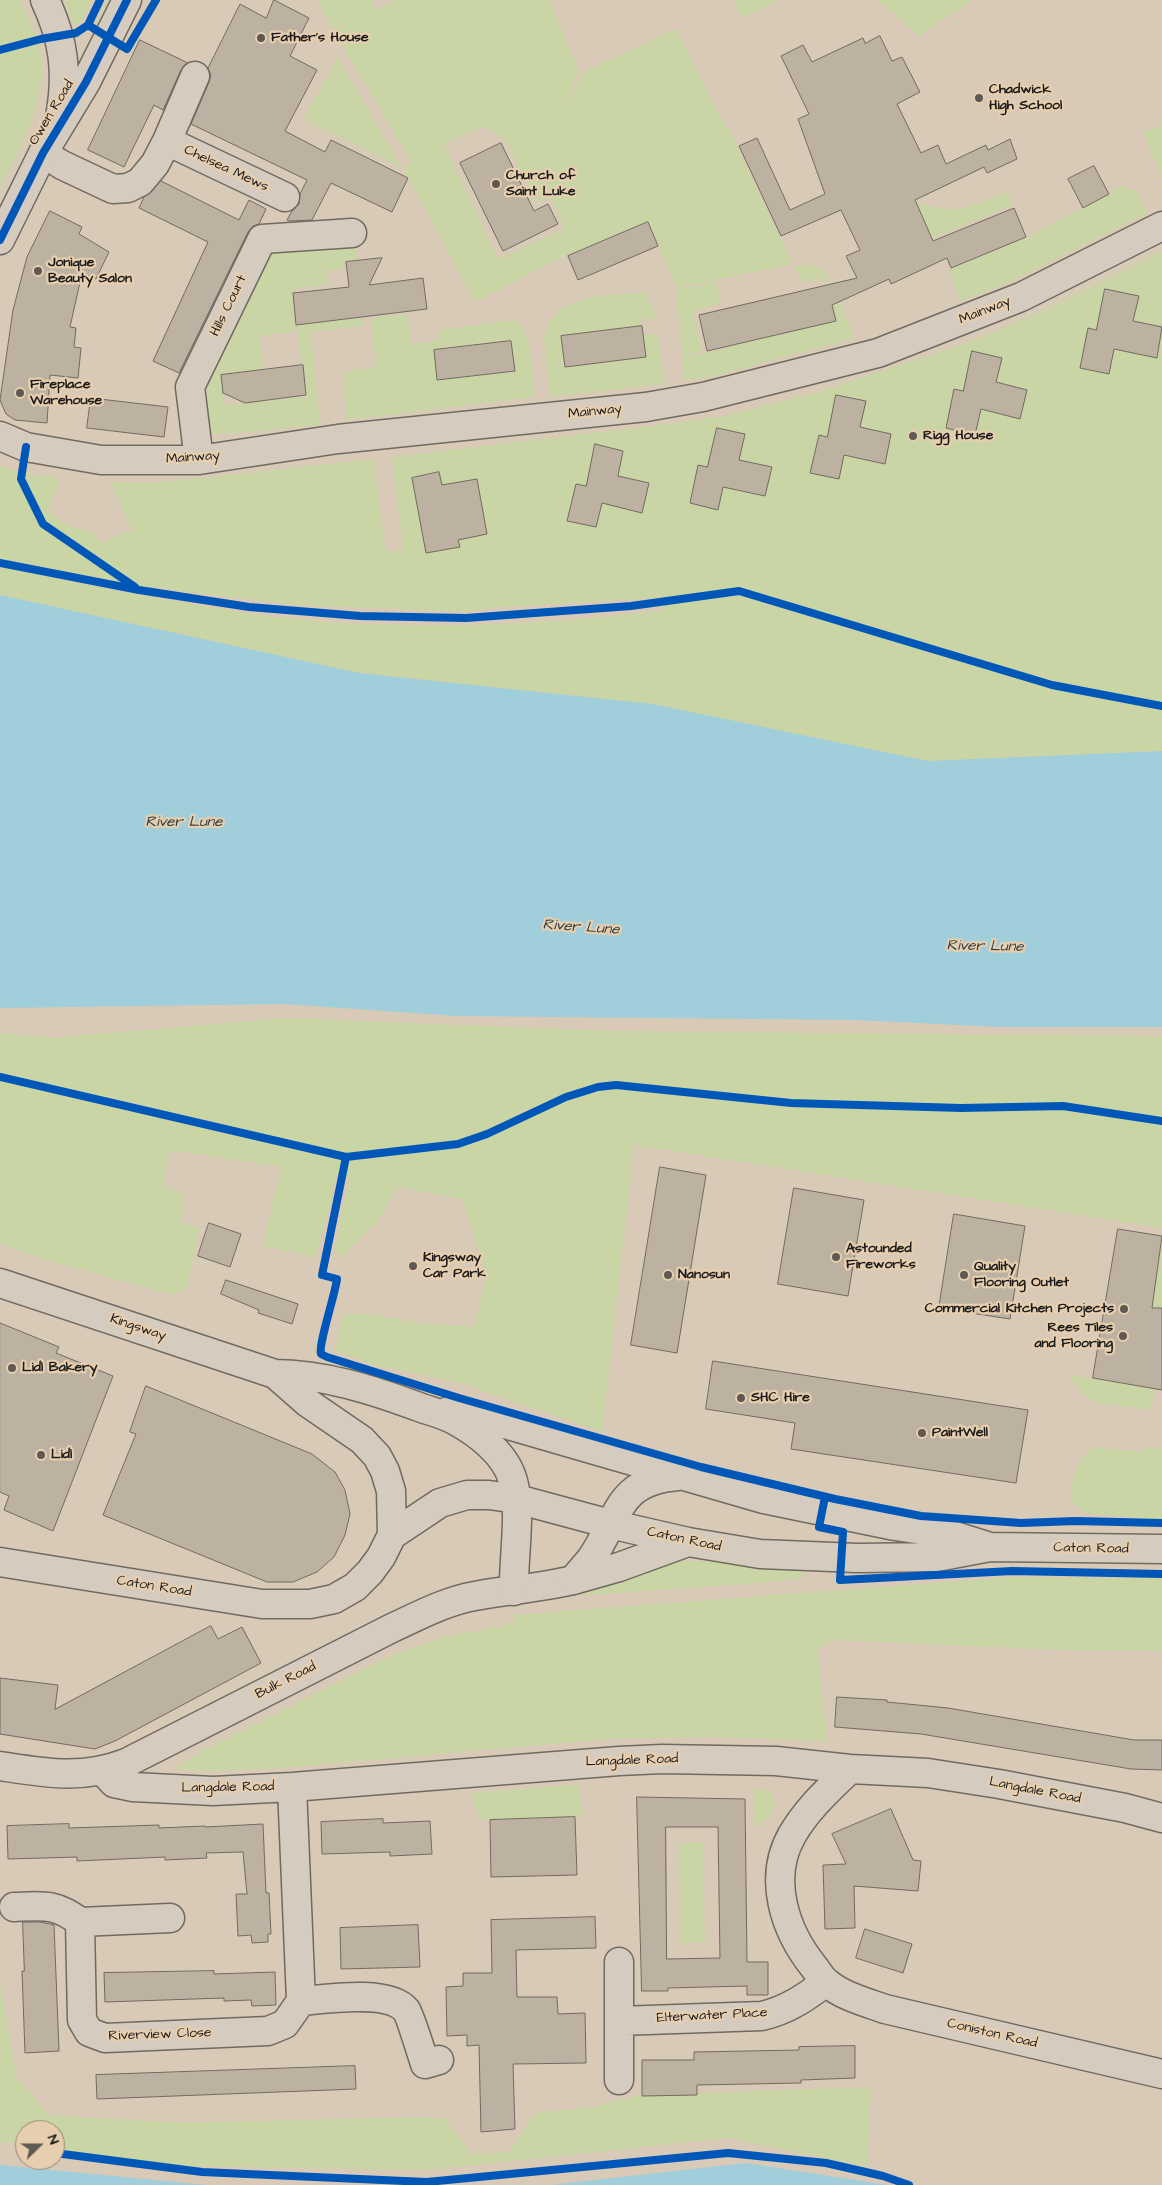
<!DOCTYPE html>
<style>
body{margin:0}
#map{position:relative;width:1162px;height:2185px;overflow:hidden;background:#d8cab6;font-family:"Architects Daughter",sans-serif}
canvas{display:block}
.north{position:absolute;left:15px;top:2120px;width:50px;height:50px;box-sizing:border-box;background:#e6ceae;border:1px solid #958774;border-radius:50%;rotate:68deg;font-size:14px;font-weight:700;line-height:20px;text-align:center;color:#1c1c1c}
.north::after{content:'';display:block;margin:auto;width:18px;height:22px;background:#5e5952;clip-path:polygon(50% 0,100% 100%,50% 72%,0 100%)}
</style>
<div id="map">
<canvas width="1162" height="2185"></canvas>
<div class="north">N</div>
</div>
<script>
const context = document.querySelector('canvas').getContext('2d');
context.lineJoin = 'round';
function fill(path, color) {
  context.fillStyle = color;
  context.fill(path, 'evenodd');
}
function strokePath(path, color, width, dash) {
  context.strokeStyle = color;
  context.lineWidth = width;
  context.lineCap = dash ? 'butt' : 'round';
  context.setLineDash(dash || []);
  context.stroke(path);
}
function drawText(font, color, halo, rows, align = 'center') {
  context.font = font + ' "Architects Daughter",sans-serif';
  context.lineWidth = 4.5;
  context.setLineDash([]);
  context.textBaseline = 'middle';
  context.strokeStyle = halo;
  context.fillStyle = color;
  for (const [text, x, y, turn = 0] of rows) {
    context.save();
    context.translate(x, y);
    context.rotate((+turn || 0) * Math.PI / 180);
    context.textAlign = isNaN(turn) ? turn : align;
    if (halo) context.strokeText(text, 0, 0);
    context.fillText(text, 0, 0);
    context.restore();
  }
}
const green = new Path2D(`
 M0,0H19C27,15 37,32 40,50C49,98 21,146 0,188Z
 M64,0H92L81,23L74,25Z
 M107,0H114L102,26L97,24Z
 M317,0H371L376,10L396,0H549L579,71L561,109L585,71L676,29L716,109L733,137L792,264L677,288L648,221L600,241L591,214L600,241L567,255L475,302L403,168L412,164L406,152L333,30L371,12L333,28ZM484,126L505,139L536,203L550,196L565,228L498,259L444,144Z
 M733,0H779L742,18Z
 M877,0H973L919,36Z
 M338,58L402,168L303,119Z
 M1162,125V179L1143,132Z
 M1123,185L1130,190H1136L1148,213L1010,282L961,301L948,270L1026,238Z
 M1008,192L1012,205L932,238L915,202L944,210L961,208Z
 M355,245L358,260L346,262L343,269L327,271L329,284L296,288V292L292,293L296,331L259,336L264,370L221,376L225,406L306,396L297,325L362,317L363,326L311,332L320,425L211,435L205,386L265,253Z
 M1162,251V751L928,761L652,704L358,673L0,595V566C101,587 202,609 304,620C339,624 375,624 410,625C495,626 578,621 662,610L657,598L501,607L465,612L297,605L120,584L0,559V466L34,475L60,478L48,510L64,524L94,533L100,543L132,530L110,482L154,483L373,459L386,552L403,550L392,457L676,423L724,416L817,392L953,348L1003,328L1048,308Z
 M815,264L826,272L855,338L721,374L687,381L684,379L682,359L836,320L826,278L801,282L795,266Z
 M716,282L721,304L693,311L702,352L682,358L676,290Z
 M645,292L657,318L642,320L641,325L561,336L565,367L645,357L643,335L657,334L665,384L550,397L544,338C552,292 610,296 645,292Z
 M407,314L411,344L438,341L437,330L515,320L528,338L535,397L347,420L343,376L350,370L376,367L371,318ZM511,340L515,372L438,380L434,349Z
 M284,1018L615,1031L1162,1036V1228L634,1145L602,1432L461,1383L369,1364L335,1350L343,1314H370L427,1324L474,1326L487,1276L462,1199L398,1187L376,1223L343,1256L334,1253L349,1178L337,1175L316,1257L263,1246L281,1167L170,1150L163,1186L185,1195L181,1223L200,1228L187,1288L173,1295L35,1257L0,1243V1033L51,1038Z
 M1162,1247V1342L1151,1410L1093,1402L1078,1389L1067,1374L1138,1386Z
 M1094,1447L1143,1452L1144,1447L1162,1448V1519L1090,1514C1082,1511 1074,1508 1072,1499C1067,1482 1080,1456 1094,1447Z
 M683,1561L712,1562L804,1572V1577L772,1582L573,1596L651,1565Z
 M1012,1577L1162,1578V1651H1086L832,1640L817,1649L827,1741L716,1737L609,1739L268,1769L200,1771L174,1769L205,1749L388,1657L441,1638L514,1623V1615Z
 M578,1784L583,1817L483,1820C476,1811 472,1804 472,1793Z
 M753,1788C768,1789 773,1791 776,1806L768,1818L755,1829Z
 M678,1843H703L705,1942L680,1943Z
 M0,1983L16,2076L49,2115L181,2123L416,2117L444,2118L472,2154L510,2151L535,2113L597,2106L639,2095L871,2087L867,2167L728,2138L427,2170L166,2166L55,2149V2130H25V2145L0,2141Z`);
const water = new Path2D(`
 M0,595L359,673L652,704L928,761L1162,751V1027H998L857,1020L457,1016L283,1004L0,1008Z
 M746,2163L888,2185H550Z
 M0,2165L207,2185H0Z`);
const building = new Path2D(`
 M274,0L309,18L290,56L317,70L285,131L325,152L331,140L408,178L392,212L331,183L312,220L290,221L287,220L292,211L299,204L300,194L307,180L191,124L209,82L211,75L208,68L240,4L266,18Z
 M880,36L892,61L902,57L920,92L897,104L921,153L938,145L946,164L986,145L988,150L1010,139L1017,159L987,173L984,167L915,200L933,241L1014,208L1026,237L951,268L947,258L891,284L889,279L832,305L836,321L707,351L699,315L857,278L846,256L860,250L841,210L781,236L739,146L757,138L790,210L825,194L798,119L809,114L781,56L803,45L812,62L863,38L865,43Z
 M140,40L188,63L181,70L163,110L154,105L124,167L88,150Z
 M501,143L534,211L548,204L558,224L503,251L460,163Z
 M1094,166L1109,194L1083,208L1068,179Z
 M161,181L239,220L249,200L266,209L259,224L253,226L248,232L179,373L153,361L208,242L139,208L144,197Z
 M50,211L82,227L79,234L109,252L96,279L82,273L70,327L76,328L74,347L81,348L78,378L50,375L47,423L15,420L6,414L0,400L13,310L27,257Z
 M648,222L658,246L578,280L568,256Z
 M382,258L369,285L423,278L427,309L296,325L293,293L349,287L346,262Z
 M1105,289L1139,296L1133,321L1162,327L1157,358L1114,349L1109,374L1080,368L1088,328L1096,330Z
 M642,326L646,357L565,367L561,336Z
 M511,341L515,371L437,380L434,350Z
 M972,351L1002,358L996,382L1027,390L1020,419L981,409L975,435L946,428L954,389L963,391Z
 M303,365L306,395L245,403L223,393L221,375Z
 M836,395L866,401L860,427L891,434L885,464L844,455L839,479L810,473L819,435L827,437Z
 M91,398L168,407L164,437L87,428Z
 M717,428L745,434L739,460L772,467L765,496L723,487L718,510L690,503L698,465L707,467Z
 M595,444L623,451L618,476L649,483L642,513L602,503L596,527L567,521L576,484L586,486Z
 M439,472L442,485L477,479L487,534L458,540L460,547L426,553L412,478Z
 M660,1167L706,1175L677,1353L631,1345Z
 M794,1188L864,1200L848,1296L778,1284Z
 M954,1214L1025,1226L1010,1319L939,1308Z
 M209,1223L241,1234L230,1267L198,1256Z
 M1118,1229L1162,1236L1152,1308H1162V1390L1093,1378Z
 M226,1280L298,1304L292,1324L258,1313L259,1310L221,1294Z
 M0,1323L59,1347L56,1353L113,1376L53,1531L4,1510L9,1496L0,1492Z
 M713,1361L1028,1410L1016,1483L791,1449L795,1423L706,1409Z
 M146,1386L312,1454L335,1472L345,1490L350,1514L345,1535L334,1557L317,1572L293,1582H267L103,1515L136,1434L130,1432Z
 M211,1626L218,1639L242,1627L261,1663L115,1741L95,1749L0,1734V1678L58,1685L55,1709Z
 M837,1697L887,1700V1702L948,1708L1134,1740H1162V1770L1131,1769L921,1734L835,1727Z
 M637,1797L745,1799L747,1962H768V1995H747V1986L668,1988V1991H642ZM666,1827H718L720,1958L667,1959Z
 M891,1809L913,1860L921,1861L918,1891L854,1886L855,1928L825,1929L823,1865L846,1864L832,1834Z
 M575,1817L577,1875L491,1877L490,1820Z
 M383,1819V1823L430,1821L432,1854L390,1856V1852L322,1854L321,1822Z
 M69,1824V1828L159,1825V1828L205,1826V1827L263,1824L266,1893H269L271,1934H268V1942L252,1943L251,1935L238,1936L236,1894H247L243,1852L206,1853L207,1858L165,1860V1857L77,1861V1857L8,1859L7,1826Z
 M595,1917L596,1948L516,1950L517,1997H557L558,2014L585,2013L586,2063L513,2064L515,2129L481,2132L479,2045L467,2046V2035L447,2036L446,1987L463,1986V1973H492L491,1920Z
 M23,1922H41L54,1925L59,2051L25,2053L22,1971H24Z
 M418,1925L420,1967L341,1969L340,1928Z
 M865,1929L912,1944L903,1973L856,1958Z
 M214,1971V1974L275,1972L276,2005L252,2006L251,2000L224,2001V1998L105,2002L104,1973Z
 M855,2046V2078L801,2080V2083L697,2085V2095L642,2096V2060H694V2052L799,2050V2047Z
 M355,2066L356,2089L97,2099L96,2075Z`);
const minor = new Path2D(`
 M167,141L195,76
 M43,153L62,165L113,189L128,188L140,182L155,164L167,141L285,197
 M0,436L26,447L101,460H199L338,439L646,407L703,397L878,353L1021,297L1162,226
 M199,460L190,387L262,239L352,233
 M0,1766C46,1773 81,1780 126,1763L392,1628C418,1616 446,1601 475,1596C507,1590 540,1588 573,1580
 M850,1769C828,1790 807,1809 792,1835C767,1879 785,1931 814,1967C818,1972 821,1978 826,1982C842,1996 865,2002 885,2009L1162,2074
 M103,1771L114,1783L133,1787L213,1791L292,1787L619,1761L662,1759L776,1761L850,1769L928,1773L999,1784L1125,1808L1162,1818
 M14,1907C43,1906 56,1903 80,1922L170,1918
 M80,1922L82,2020L89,2032L105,2038L268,2031L285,2024L301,2001L292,1787
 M619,1962V2080
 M301,2001C326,1999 388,1989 406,2010C410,2015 422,2055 425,2064L439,2060
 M619,2021L762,2016C787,2010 805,1998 826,1982`);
const major = new Path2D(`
 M45,0C64,40 68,73 60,117
 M0,240L43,153L86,82L127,0
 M0,1283L275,1374C324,1374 373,1390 419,1407C430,1411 443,1414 454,1420C478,1433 506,1454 513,1481C522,1512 513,1558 514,1591
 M448,1411L481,1417L764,1499L895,1526L949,1534L987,1546
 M392,1535L440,1503L467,1495H489L517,1499L610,1524L688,1542L760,1554L857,1558L937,1557L990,1547L1162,1549
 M0,1562L262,1604H310L334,1599L355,1587L370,1572L381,1557L392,1535L391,1491L385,1471L377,1456L362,1440L308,1403L275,1374
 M573,1580C579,1573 585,1566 591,1559C620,1517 616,1481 678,1476
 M573,1580L619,1567L688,1542`);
const cycleway = new Path2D(`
 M88,25L127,49L156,0
 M0,50L41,39L76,33L88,25L100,0
 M0,240L43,153L86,82L127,0
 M26,447L21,479L43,524L135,587
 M0,563L139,590L249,607L360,616L466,618L631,606L739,591L1052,685L1162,706
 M0,1077L346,1157L458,1144L487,1134L566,1097L598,1087L616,1085L791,1103L961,1108L1063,1106L1162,1121
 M346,1157L322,1275L337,1279C335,1295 318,1345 321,1354L327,1357L459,1398L701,1467L835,1499L921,1516L1021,1523L1075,1521L1162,1523
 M825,1497L819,1527L843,1532L840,1580L1012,1571L1162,1574
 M55,2153L202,2172L427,2182L728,2153L826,2163L883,2176L909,2185`);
const markers = [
 [261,38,5,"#5e5952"],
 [979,98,5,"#5e5952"],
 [496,184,5,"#5e5952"],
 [38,271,5,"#5e5952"],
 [20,393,5,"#5e5952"],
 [913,436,5,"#5e5952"],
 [836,1257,5,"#5e5952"],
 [413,1266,5,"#5e5952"],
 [668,1275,5,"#5e5952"],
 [964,1275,5,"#5e5952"],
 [1124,1309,5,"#5e5952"],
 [1123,1336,5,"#5e5952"],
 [12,1368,5,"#5e5952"],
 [741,1398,5,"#5e5952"],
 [922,1433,5,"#5e5952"],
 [41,1455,5,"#5e5952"]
];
const poiNames = [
 ["Father's House",271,38],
 ["Chadwick",989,90],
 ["High School",989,106],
 ["Church of",506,176],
 ["Saint Luke",506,192],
 ["Jonique",48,263],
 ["Beauty Salon",48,279],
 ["Fireplace",30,385],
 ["Warehouse",30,401],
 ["Rigg House",923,436],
 ["Astounded",846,1249],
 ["Fireworks",846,1265],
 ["Kingsway",423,1258],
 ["Car Park",423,1274],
 ["Quality",974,1267],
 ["Flooring Outlet",974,1283],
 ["Nanosun",678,1275],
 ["Commercial Kitchen Projects",1114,1309,"right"],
 ["Rees Tiles",1113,1328,"right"],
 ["and Flooring",1113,1344,"right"],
 ["Lidl Bakery",22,1368],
 ["SHC Hire",751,1398],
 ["PaintWell",932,1433],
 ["Lidl",51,1455]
];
const streetNames = [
 ["Owen Road",52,113,-59],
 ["Chelsea Mews",226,169,25],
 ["Hills Court",229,306,-64],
 ["Mainway",985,311,-22],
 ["Mainway",595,412,-6],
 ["Mainway",193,458,-4],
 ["Kingsway",138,1328,18],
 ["Caton Road",684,1540,12],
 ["Caton Road",1091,1549,1],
 ["Caton Road",154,1587,9],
 ["Bulk Road",286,1681,-27],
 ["Langdale Road",632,1761,-2],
 ["Langdale Road",228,1788,-1],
 ["Langdale Road",1035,1791,11],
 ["Elterwater Place",712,2016,-3],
 ["Coniston Road",992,2034,13],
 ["Riverview Close",160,2035,-2]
];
const waterNames = [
 ["River Lune",184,823],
 ["River Lune",581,928,4],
 ["River Lune",985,947,1]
];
fill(green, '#cad5a5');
fill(water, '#a0ceda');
fill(building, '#bdb2a2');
strokePath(building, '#716a61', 1);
strokePath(minor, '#716a61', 31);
strokePath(major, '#716a61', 31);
strokePath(minor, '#d5cbbe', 28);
strokePath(major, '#d5cbbe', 28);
strokePath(cycleway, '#0057b8', 8);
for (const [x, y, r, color] of markers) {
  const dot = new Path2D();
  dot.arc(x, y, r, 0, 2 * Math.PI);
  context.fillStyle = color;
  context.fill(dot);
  strokePath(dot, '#e6ceae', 2);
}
drawText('bold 14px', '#1c1c1c', '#e6ceae', poiNames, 'left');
drawText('14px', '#1c1c1c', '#e6ceae', streetNames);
drawText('italic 15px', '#324045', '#e6ceae', waterNames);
</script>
